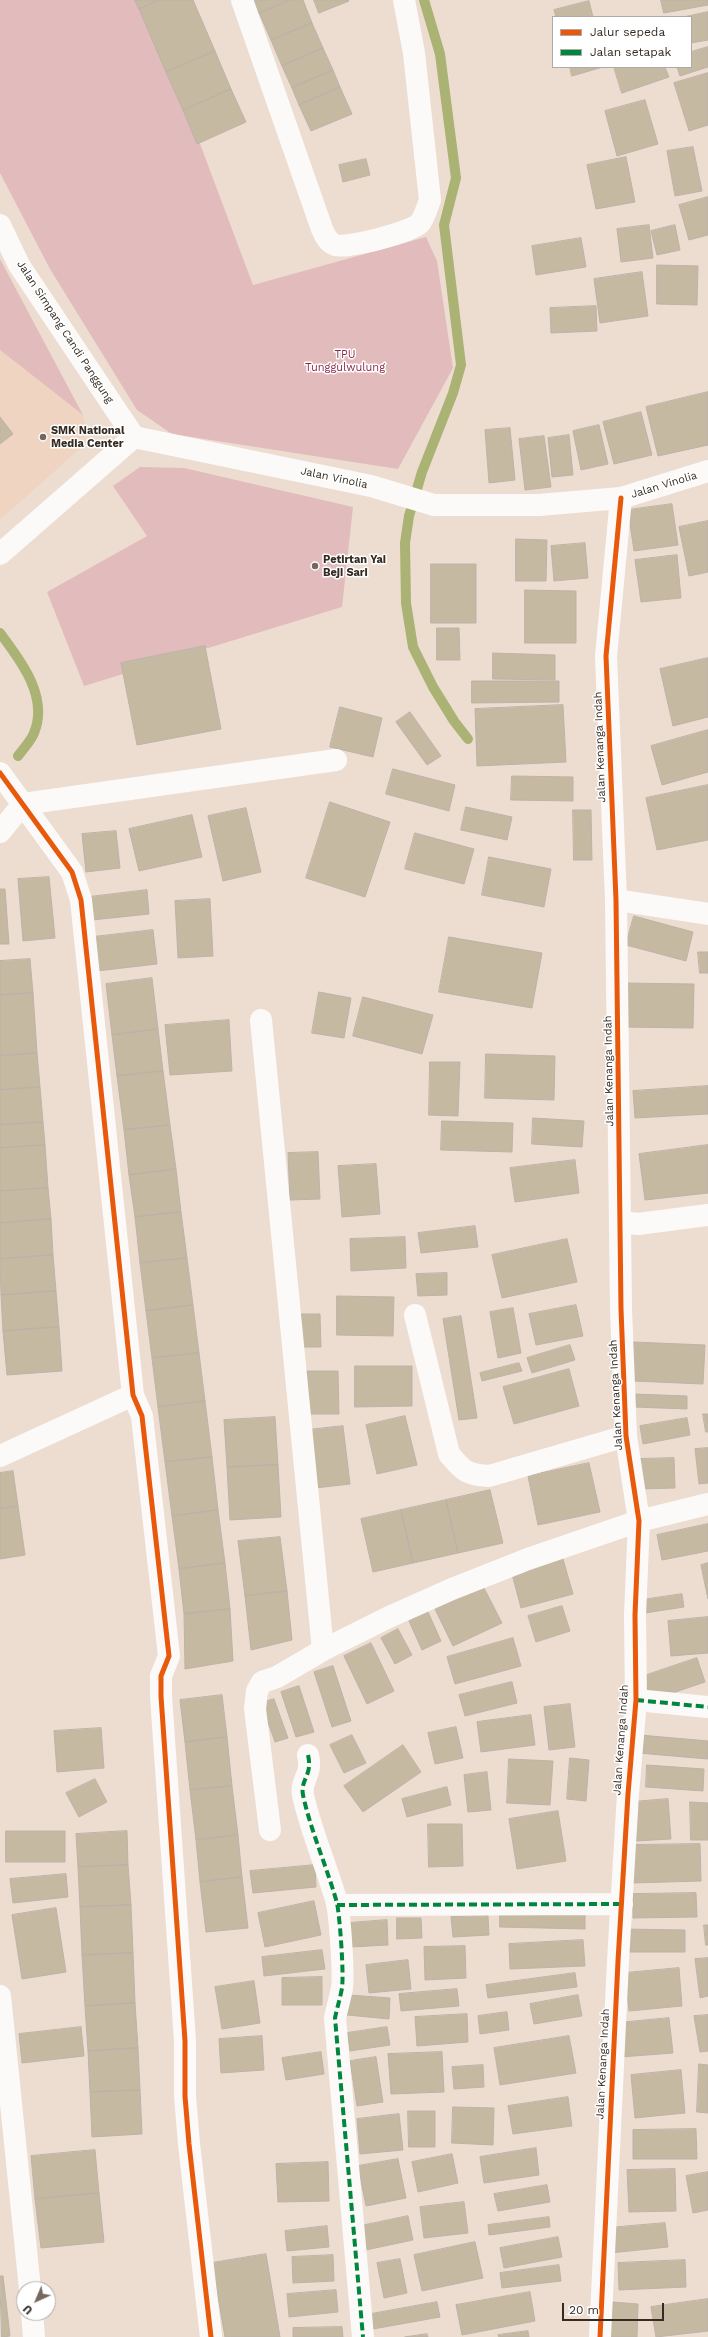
<!DOCTYPE html>
<style>
body{margin:0}
#map{position:relative;width:708px;height:2337px;overflow:hidden;background:#edddd1;font-family:"Work Sans",sans-serif}
canvas{display:block}
.legend{position:absolute;left:552px;top:16px;width:140px;height:52px;box-sizing:border-box;background:#fff;border:1px solid #aeaaa7;margin:0;padding:5px 7px;list-style:none;font-size:12px;color:#352b22}
.legend li{display:flex;align-items:center;gap:8px;height:20px}
.legend b{width:20px;border:1px solid #aeaaa7}
.north{position:absolute;left:16px;top:2281px;width:40px;height:40px;box-sizing:border-box;background:#fff;border:1px solid #aeaaa7;border-radius:50%;rotate:224deg;font-size:11px;font-weight:700;line-height:16px;text-align:center;color:#352b22}
.north::after{content:'';display:block;margin:auto;width:14px;height:18px;background:#75695f;clip-path:polygon(50% 0,100% 100%,50% 72%,0 100%)}
.scale{position:absolute;left:562px;top:2303px;width:102px;height:18px;box-sizing:border-box;border:2px solid #352b22;border-top:0;padding-left:5px;font-size:12px;line-height:14px;white-space:nowrap;color:#352b22;-webkit-text-stroke:3px #fff;paint-order:stroke}
</style>
<div id="map">
<canvas width="708" height="2337"></canvas>
<ul class="legend">
<li><b style="height:5px;background:#e8590c"></b>Jalur sepeda</li>
<li><b style="height:5px;background:#00873e"></b>Jalan setapak</li>
</ul>
<div class="north">U</div>
<div class="scale">20 m</div>
</div>
<script>
const context = document.querySelector('canvas').getContext('2d');
context.lineJoin = 'round';
function fill(path, color) {
  context.fillStyle = color;
  context.fill(path, 'evenodd');
}
function strokePath(path, color, width, dash) {
  context.strokeStyle = color;
  context.lineWidth = width;
  context.lineCap = dash ? 'butt' : 'round';
  context.setLineDash(dash || []);
  context.stroke(path);
}
function drawText(font, color, halo, rows, align = 'center') {
  context.font = font + ' "Work Sans",sans-serif';
  context.lineWidth = 3;
  context.setLineDash([]);
  context.textBaseline = 'middle';
  context.strokeStyle = halo;
  context.fillStyle = color;
  for (const [text, x, y, turn = 0] of rows) {
    context.save();
    context.translate(x, y);
    context.rotate((+turn || 0) * Math.PI / 180);
    context.textAlign = isNaN(turn) ? turn : align;
    if (halo) context.strokeText(text, 0, 0);
    context.fillText(text, 0, 0);
    context.restore();
  }
}
const built = new Path2D(`
 M0,350L83,415L86,429L84,445L0,520Z`);
const green = new Path2D(`
 M0,0H146L253,285L426,237L437,261L453,368L398,469L172,434L137,410L50,269L0,173Z
 M0,259L83,415L0,350Z
 M140,467L184,468L353,507L342,607L84,686L47,592L147,536L113,486Z`);
const stream = new Path2D(`
 M424,0L440,54L456,178L444,225L461,365L453,393L422,472L409,516L405,543L406,603L413,647L433,687L454,721L468,739
 M0,633C21,661 49,697 34,733C31,741 23,749 18,756`);
const building = new Path2D(`
 M135,0H159L139,9Z
 M159,0H193L215,51L166,72L139,9Z
 M254,0H290L259,13Z
 M290,0H303L312,23L271,40L259,13Z
 M314,0H348L349,1L319,13Z
 M661,0H708V5L664,13Z
 M589,1L593,17H556L554,10Z
 M708,12V40L691,43V17H684Z
 M312,23L323,48L282,66L271,40Z
 M708,47V67L680,76L677,67H691V52Z
 M323,48L333,70L292,88L282,66Z
 M215,51L231,89L183,110L166,72Z
 M570,67H603L572,76Z
 M614,67H665L669,77L622,93Z
 M333,70L340,87L299,105L292,88Z
 M708,73V125L689,131L674,83Z
 M340,87L352,114L311,131L299,105Z
 M231,89L246,122L197,144L183,110Z
 M645,100L658,144L617,156L605,111Z
 M693,147L702,191L675,196L667,151Z
 M626,157L635,202L596,209L587,165Z
 M366,159L370,175L343,182L339,165Z
 M708,197V235L689,240L679,205Z
 M649,225L653,258L621,262L617,229Z
 M675,225L680,250L657,255L651,231Z
 M581,238L586,267L536,275L532,246Z
 M657,265L698,266L697,305L657,304Z
 M642,272L648,316L600,323L594,279Z
 M596,306L597,331L551,333L550,308Z
 M708,392V445L658,456L646,407Z
 M641,412L652,455L614,464L603,422Z
 M0,417L13,434L0,444Z
 M599,425L608,464L581,470L573,431Z
 M510,428L515,480L489,483L485,430Z
 M569,435L573,475L552,477L548,438Z
 M544,436L551,487L525,490L519,439Z
 M672,504L678,545L634,551L628,510Z
 M708,521V572L689,576L679,527Z
 M516,539L547,540L546,581H516Z
 M585,543L588,578L554,581L551,546Z
 M677,555L681,598L641,602L635,560Z
 M431,564H476V623H431Z
 M525,590L576,591V643H525Z
 M437,628H459L460,660H437Z
 M205,646L221,729L137,745L121,663Z
 M493,653L555,655V680L493,679Z
 M708,658V717L673,726L660,669Z
 M472,681H559V702L472,703Z
 M563,705L566,762L477,766L475,709Z
 M340,707L382,718L373,757L330,747Z
 M410,712L441,756L427,765L396,722Z
 M708,730V772L662,785L651,746Z
 M393,769L455,785L449,811L386,794Z
 M512,776L573,777V801L511,800Z
 M708,785V840L657,850L646,798Z
 M330,802L390,822L365,897L306,878Z
 M466,807L512,817L507,840L461,830Z
 M246,808L261,872L223,881L208,816Z
 M573,810H591L592,860H574Z
 M192,815L202,857L139,871L129,829Z
 M116,831L120,868L86,872L82,834Z
 M415,833L474,849L464,884L405,869Z
 M489,857L551,869L544,907L482,895Z
 M49,877L55,938L23,941L18,879Z
 M0,889H5L9,944H0Z
 M147,890L149,914L83,921L81,898Z
 M210,899L213,956L178,958L175,901Z
 M634,916L693,932L686,961L626,945Z
 M153,930L157,964L97,971L93,937Z
 M449,937L542,953L532,1008L439,992Z
 M698,952H708V973H700Z
 M30,959L33,993L0,995V961Z
 M152,978L158,1029L112,1035L106,984Z
 M622,983L694,984L693,1028L621,1027Z
 M319,992L351,998L344,1038L312,1033Z
 M33,993L37,1053L0,1056V995Z
 M363,997L433,1015L422,1054L353,1036Z
 M229,1020L232,1071L170,1075L165,1025Z
 M158,1029L163,1071L117,1076L112,1035Z
 M37,1053L40,1087L0,1090V1056Z
 M486,1054L555,1056L554,1100L485,1098Z
 M430,1062H460L458,1116L429,1115Z
 M163,1071L170,1125L124,1130L117,1076Z
 M708,1086V1114L635,1118L633,1091Z
 M40,1087L43,1122L0,1125V1090Z
 M533,1118L584,1121L582,1147L532,1144Z
 M442,1121L513,1123L512,1152L441,1150Z
 M43,1122L45,1145L0,1148V1125Z
 M170,1125L176,1169L129,1175L124,1130Z
 M45,1145L48,1188L0,1191V1148Z
 M708,1145V1193L645,1200L639,1154Z
 M318,1152L320,1199L290,1200L288,1153Z
 M575,1160L579,1193L515,1202L510,1168Z
 M376,1164L380,1214L342,1217L338,1166Z
 M176,1169L181,1212L135,1217L129,1175Z
 M48,1188L51,1219L0,1223V1191Z
 M181,1212L187,1258L140,1263L135,1217Z
 M51,1219L53,1255L0,1259V1223Z
 M475,1226L478,1247L421,1253L418,1233Z
 M405,1237L406,1268L351,1271L350,1239Z
 M567,1239L577,1282L502,1298L492,1255Z
 M53,1255L56,1291L1,1295L0,1259Z
 M187,1258L193,1305L146,1311L140,1263Z
 M447,1273V1295L418,1296L416,1274Z
 M56,1291L59,1327L3,1331L1,1295Z
 M337,1296L394,1297L393,1336L337,1335Z
 M193,1305L199,1353L152,1358L146,1311Z
 M576,1305L583,1336L536,1345L529,1314Z
 M513,1308L521,1353L498,1358L490,1312Z
 M296,1314H320L321,1347H296Z
 M461,1316L477,1418L459,1420L443,1319Z
 M59,1327L62,1371L7,1375L3,1331Z
 M634,1342L705,1345L703,1384L633,1381Z
 M570,1345L575,1360L532,1373L527,1358Z
 M199,1353L205,1401L158,1407L152,1358Z
 M519,1363L522,1371L482,1381L480,1373Z
 M355,1366H412V1406L355,1407Z
 M569,1369L579,1406L514,1424L503,1387Z
 M300,1371H338L339,1414H301Z
 M634,1394L687,1396V1409L634,1407Z
 M205,1401L212,1457L165,1462L158,1407Z
 M703,1414H708V1432H706Z
 M405,1416L417,1465L377,1474L366,1425Z
 M275,1417L278,1465L227,1467L224,1420Z
 M687,1418L690,1435L643,1444L640,1426Z
 M343,1426L350,1484L315,1488L308,1430Z
 M708,1448V1483L699,1484L695,1449Z
 M212,1457L218,1510L172,1516L165,1462Z
 M674,1458L675,1488L640,1489L639,1459Z
 M589,1463L600,1512L538,1525L528,1476Z
 M278,1465L281,1517L230,1520L227,1467Z
 M13,1471L18,1506L0,1509V1473Z
 M490,1490L503,1543L458,1553L446,1500Z
 M446,1500L458,1553L413,1563L401,1510Z
 M18,1506L25,1555L0,1559V1509Z
 M218,1510L225,1563L179,1569L172,1516Z
 M401,1510L413,1563L373,1572L361,1519Z
 M708,1524V1551L662,1560L657,1535Z
 M280,1537L287,1591L245,1596L238,1541Z
 M563,1559L573,1594L521,1608L512,1574Z
 M225,1563L230,1609L184,1614L179,1569Z
 M708,1563V1599L701,1565Z
 M483,1586L502,1623L453,1646L435,1609Z
 M287,1591L292,1640L251,1650L245,1596Z
 M682,1594L684,1607L645,1613L642,1600Z
 M562,1606L570,1631L536,1642L528,1616Z
 M230,1609L233,1661L185,1669L184,1614Z
 M428,1612L441,1641L422,1650L409,1621Z
 M708,1617V1653L671,1656L668,1621Z
 M398,1629L412,1655L395,1664L381,1638Z
 M513,1638L521,1666L455,1684L447,1657Z
 M371,1643L394,1691L367,1704L344,1656Z
 M697,1658L705,1682L649,1701L641,1677Z
 M333,1666L351,1721L332,1727L314,1672Z
 M512,1682L517,1703L465,1716L459,1695Z
 M299,1686L314,1732L296,1737L281,1692Z
 M222,1695L227,1737L185,1742L180,1700Z
 M274,1699L288,1738L275,1742L261,1703Z
 M570,1704L575,1747L549,1750L544,1707Z
 M531,1715L535,1745L481,1752L477,1722Z
 M456,1727L463,1758L435,1764L428,1733Z
 M101,1728L104,1768L57,1772L54,1731Z
 M352,1735L366,1763L344,1773L330,1745Z
 M640,1735L708,1741V1759L638,1753Z
 M227,1737L232,1786L190,1790L185,1742Z
 M403,1745L421,1772L363,1812L344,1786Z
 M570,1758L589,1760L586,1801L567,1799Z
 M509,1759L553,1761L550,1805L507,1803Z
 M647,1765L704,1769L703,1791L646,1787Z
 M487,1772L491,1810L468,1812L464,1775Z
 M95,1779L107,1802L79,1817L66,1793Z
 M232,1786L238,1835L196,1840L190,1790Z
 M447,1787L451,1805L407,1817L402,1799Z
 M668,1799L671,1839L636,1841L632,1802Z
 M690,1802L708,1803V1840H691Z
 M558,1811L566,1861L517,1869L509,1819Z
 M428,1824H462L463,1866L429,1867Z
 M6,1831H65V1862H6Z
 M127,1831L128,1865L78,1867L76,1834Z
 M238,1835L242,1877L200,1882L196,1840Z
 M700,1844L701,1881L632,1883L631,1845Z
 M128,1865L131,1905L80,1907L78,1867Z
 M315,1865L316,1887L253,1893L250,1871Z
 M66,1874L68,1897L13,1903L10,1879Z
 M242,1877L248,1928L206,1932L200,1882Z
 M696,1893L697,1917L633,1918V1894Z
 M314,1901L321,1935L265,1947L258,1913Z
 M131,1905L133,1953L82,1955L80,1907Z
 M56,1908L66,1972L22,1979L12,1915Z
 M500,1910L585,1912V1929L500,1927Z
 M488,1916L489,1935L453,1937L451,1917Z
 M397,1918H421L422,1938L397,1939Z
 M387,1920L388,1945L351,1947L349,1923Z
 M704,1925H708V1945H706Z
 M622,1929L685,1930V1952H622Z
 M583,1940L585,1966L510,1969L509,1944Z
 M465,1946L466,1978L425,1980L424,1947Z
 M322,1950L325,1969L264,1976L262,1957Z
 M133,1953L135,2003L85,2006L82,1955Z
 M708,1958V1996L700,1998L695,1959Z
 M408,1960L411,1989L369,1993L366,1965Z
 M679,1968L682,2006L629,2011L625,1973Z
 M575,1973L577,1987L488,1998L486,1985Z
 M322,1977V2005H282V1978Z
 M254,1981L260,2023L222,2029L215,1987Z
 M457,1989L459,2006L401,2011L399,1994Z
 M349,1995L390,1998L389,2019L347,2015Z
 M578,1995L582,2016L534,2024L530,2004Z
 M135,2003L138,2048L88,2051L85,2006Z
 M507,2012L509,2030L480,2034L478,2016Z
 M467,2014L468,2042L417,2046L415,2017Z
 M708,2015V2051L700,2052L694,2016Z
 M669,2018L673,2053L621,2057L618,2023Z
 M81,2027L84,2056L22,2063L19,2034Z
 M387,2027L390,2045L350,2051L347,2033Z
 M262,2036L264,2070L221,2073L219,2039Z
 M569,2036L576,2073L500,2085L494,2048Z
 M138,2048L140,2090L90,2092L88,2051Z
 M321,2052L324,2074L286,2080L282,2058Z
 M442,2052L444,2092L391,2094L388,2054Z
 M376,2057L383,2102L357,2106L350,2061Z
 M699,2064L708,2065V2113L697,2112Z
 M483,2065L484,2087L454,2089L452,2067Z
 M681,2070L685,2113L635,2118L631,2075Z
 M140,2090L142,2134L92,2137L90,2092Z
 M568,2097L572,2126L513,2134L508,2106Z
 M453,2107L494,2108L493,2145L452,2143Z
 M408,2111H435V2147H409Z
 M399,2114L403,2150L360,2154L357,2119Z
 M696,2129L697,2159H633V2130Z
 M536,2148L539,2175L484,2183L480,2157Z
 M95,2150L99,2193L35,2199L31,2156Z
 M452,2154L458,2183L418,2192L412,2162Z
 M398,2159L406,2198L366,2206L358,2166Z
 M328,2162L329,2201L278,2202L276,2164Z
 M675,2169L676,2211L629,2212L627,2170Z
 M708,2172V2210L693,2213L686,2176Z
 M547,2185L550,2202L498,2211L494,2194Z
 M99,2193L104,2242L41,2248L35,2199Z
 M464,2202L468,2233L424,2238L420,2207Z
 M408,2216L413,2240L361,2251L356,2227Z
 M549,2217L550,2227L489,2235L488,2225Z
 M665,2223L668,2247L610,2253L608,2228Z
 M327,2226L329,2247L287,2251L285,2231Z
 M558,2237L562,2257L504,2268L500,2248Z
 M475,2242L483,2278L422,2291L414,2255Z
 M266,2254L280,2337H225L212,2263Z
 M333,2255L334,2281L293,2283L292,2257Z
 M400,2259L407,2293L384,2298L377,2263Z
 M685,2260L686,2287L619,2290L618,2263Z
 M559,2265L561,2281L502,2288L500,2273Z
 M0,2276H3L10,2336L2,2337Z
 M336,2290L338,2312L289,2317L287,2294Z
 M530,2292L535,2321L462,2335L456,2305Z
 M708,2299V2331L656,2337L651,2307Z
 M437,2302L440,2317L373,2329L371,2314Z
 M612,2302L638,2304L637,2337H610Z
 M342,2327L343,2337H293V2328Z
 M528,2331L529,2337H499L498,2335Z
 M427,2334L428,2337H405Z`);
const street = new Path2D(`
 M242,0L322,229C325,236 328,242 335,245C347,249 412,232 420,223C425,217 427,207 430,200L414,53L404,0
 M0,773L72,872L81,900L133,1395L142,1416L169,1656L161,1676V1696L185,2041V2096L189,2144L211,2337
 M0,832L23,804L336,760
 M616,900L708,914
 M261,1020L323,1650
 M621,1222L638,1224L708,1215
 M415,1315L449,1454C463,1471 467,1475 489,1476L626,1436
 M0,1456L133,1395
 M636,1700L708,1707
 M308,1755C313,1776 300,1779 303,1795C311,1832 327,1867 337,1903C340,1918 344,1974 342,1988C340,1999 337,2008 335,2018L363,2337
 M270,1830L255,1709L257,1691L262,1682L277,1677L323,1650L389,1617L452,1589L528,1559L639,1521L708,1504
 M337,1905L622,1904
 M0,1996L30,2289
 M32,2313L34,2337
 M600,2337L618,1961L628,1794L636,1700L635,1615L639,1521L626,1436L621,1309L616,900L606,656L621,498`);
const secondary = new Path2D(`
 M0,225L19,265L134,437
 M134,437L371,486L434,505H539L621,498L708,471
 M0,554L134,437`);
const quiet = new Path2D(`
 M636,1700L708,1707
 M308,1755C313,1776 300,1779 303,1795C311,1832 327,1867 337,1903C340,1918 344,1974 342,1988C340,1999 337,2008 335,2018L363,2337
 M337,1905L622,1904`);
const cycleway = new Path2D(`
 M0,773L72,872L81,900L133,1395L142,1416L169,1656L161,1676V1696L185,2041V2096L189,2144L211,2337
 M600,2337L618,1961L628,1794L636,1700L635,1615L639,1521L626,1436L621,1309L616,900L606,656L621,498`);
const markers = [
 [43,437,4,"#75695f"],
 [315,566,4,"#75695f"]
];
const streetNames = [
 ["Jalan Simpang Candi Panggung",65,332,57],
 ["Jalan Vinolia",334,478,12],
 ["Jalan Vinolia",664,485,-17],
 ["Jalan Kenanga Indah",600,747,-92],
 ["Jalan Kenanga Indah",609,1071,-91],
 ["Jalan Kenanga Indah",616,1395,-93],
 ["Jalan Kenanga Indah",621,1740,-86],
 ["Jalan Kenanga Indah",603,2064,-87]
];
const parkNames = [
 ["TPU",345,355],
 ["Tunggulwulung",345,368]
];
const poiNames = [
 ["SMK National",51,431],
 ["Media Center",51,444],
 ["Petirtan Yai",323,560],
 ["Beji Sari",323,573]
];
fill(built, '#efd5c1');
fill(green, '#e2bbbd');
strokePath(stream, '#aab274', 10);
fill(building, '#c5b9a2');
strokePath(building, '#bcb3a8', 1);
strokePath(street, '#fcfaf8', 22);
strokePath(secondary, '#fcfaf8', 22);
strokePath(quiet, '#00873e', 4, [8, 4]);
strokePath(cycleway, '#e8590c', 5);
for (const [x, y, r, color] of markers) {
  const dot = new Path2D();
  dot.arc(x, y, r, 0, 2 * Math.PI);
  context.fillStyle = color;
  context.fill(dot);
  strokePath(dot, '#fff', 1.5);
}
drawText('11px', '#352b22', '#fff', streetNames);
drawText('11px', '#8e264c', '#fff', parkNames);
drawText('bold 11px', '#352b22', '#fff', poiNames, 'left');
</script>
